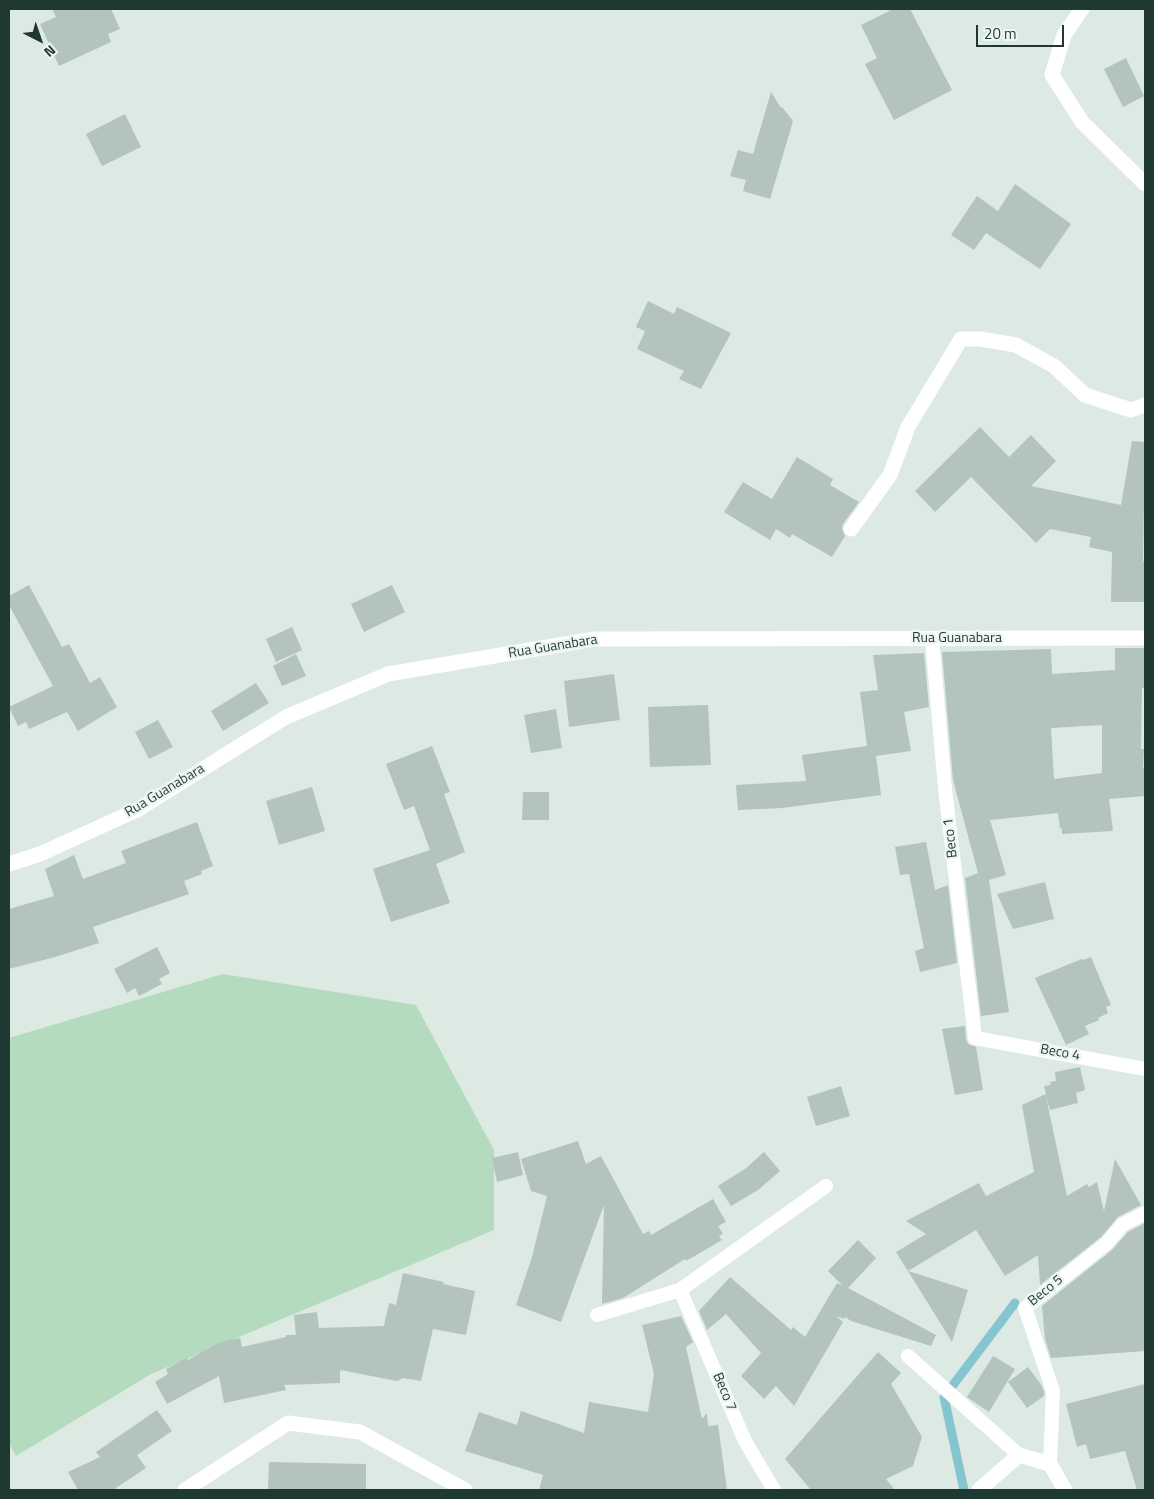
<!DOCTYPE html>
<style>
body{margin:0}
#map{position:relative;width:1154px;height:1499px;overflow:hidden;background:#dde9e3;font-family:"Titillium Web",sans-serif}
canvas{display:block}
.frame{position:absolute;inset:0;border:10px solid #1f3831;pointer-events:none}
.north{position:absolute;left:15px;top:15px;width:50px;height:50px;-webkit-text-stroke:4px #edf6f1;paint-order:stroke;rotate:139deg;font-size:14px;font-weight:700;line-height:20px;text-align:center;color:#1f3831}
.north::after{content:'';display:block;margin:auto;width:18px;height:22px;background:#1f3831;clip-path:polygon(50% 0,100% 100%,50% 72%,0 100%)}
.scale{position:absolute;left:976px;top:25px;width:88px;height:22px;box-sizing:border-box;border:2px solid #1f3831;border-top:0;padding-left:6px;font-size:15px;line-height:18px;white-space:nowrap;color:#1f3831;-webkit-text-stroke:4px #edf6f1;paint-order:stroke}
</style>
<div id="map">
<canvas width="1154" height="1499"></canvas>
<div class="frame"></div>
<div class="north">N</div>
<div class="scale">20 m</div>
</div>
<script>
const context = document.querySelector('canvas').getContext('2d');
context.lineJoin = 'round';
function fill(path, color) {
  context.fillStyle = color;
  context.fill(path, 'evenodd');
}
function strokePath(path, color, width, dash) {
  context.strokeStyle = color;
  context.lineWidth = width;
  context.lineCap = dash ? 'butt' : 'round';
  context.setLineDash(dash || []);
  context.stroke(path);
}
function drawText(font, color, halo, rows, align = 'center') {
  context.font = font + ' "Titillium Web",sans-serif';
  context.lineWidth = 5;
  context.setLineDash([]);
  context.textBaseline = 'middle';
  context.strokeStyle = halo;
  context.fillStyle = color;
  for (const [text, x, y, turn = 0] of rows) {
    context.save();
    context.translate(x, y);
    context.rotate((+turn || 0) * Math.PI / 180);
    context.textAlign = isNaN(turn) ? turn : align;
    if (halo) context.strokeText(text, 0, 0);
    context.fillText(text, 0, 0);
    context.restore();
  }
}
const green = new Path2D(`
 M223,974L416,1005L494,1150V1230L151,1374L16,1456L9,1443V1038Z`);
const stream = new Path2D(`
 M964,1490L944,1397L1015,1303`);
const building = new Path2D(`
 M52,9H111L120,29L108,34L111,42L59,66L40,24L56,17Z
 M893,9H910L952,90L894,120L865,64L877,58L861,25Z
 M1126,58L1144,96L1123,107L1104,69Z
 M771,92L781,108L782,107L793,121L770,199L743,191L746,180L730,176L738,150L753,154Z
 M125,114L141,147L102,166L86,134Z
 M1015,184L1071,224L1040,269L986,233L974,250L951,235L977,196L998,211Z
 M648,301L674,314L677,307L731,333L701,389L679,379L684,371L637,349L645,331L636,327Z
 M980,427L1009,457L1031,435L1056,461L1031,486L1121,505L1132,441L1145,442L1143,561H1145V602H1111L1112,552L1089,547L1091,537L1050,529L1036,543L971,477L935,512L915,491Z
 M797,457L833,479L830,485L859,502L843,524L842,529L845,536L832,557L792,534L790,538L776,529L770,540L724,512L743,482L772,499Z
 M29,585L62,647L69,644L90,683L100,677L117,707L78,731L67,712L29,729L26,722L18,726L9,707L53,686L9,605V596Z
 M392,585L405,612L364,632L351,604Z
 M292,627L302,650L276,662L266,639Z
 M1115,648H1145V688H1142L1141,749H1144L1143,768H1145V796L1109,799L1113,831L1062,834V828L1060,829L1058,813L990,820L1006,875L989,880L1009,1012L981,1016L965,878L978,873L953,780L942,652L1051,649L1052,674L1115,670ZM1102,725V773L1054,779L1051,728Z
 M924,653L929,707L904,712L911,751L876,756L881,795L782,808L738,810L736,785L806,781L802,755L867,746L860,692L878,690L873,655Z
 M296,654L306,676L282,686L273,666Z
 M614,674L620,720L569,727L564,681Z
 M256,683L269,703L223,731L211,711Z
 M708,705L711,765L650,767L648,707Z
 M556,709L562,748L531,753L524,715Z
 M158,720L173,747L149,759L135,732Z
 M432,746L450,792L444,794L465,852L436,864L450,903L391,922L373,869L430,850L414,806L404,810L386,764Z
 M312,787L325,831L279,845L266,801Z
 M523,792H549V820H522Z
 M197,822L213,866L201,871L202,874L184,881L189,894L93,927L99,943L55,957L9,969V909L54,896L45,869L74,855L83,879L126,863L121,851Z
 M926,842L935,890L948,885L957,963L920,972L915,951L924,948L909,874L900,875L895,847Z
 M1045,882L1054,919L1013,929L997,894Z
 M157,947L170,973L159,979L162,984L139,996L135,988L127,993L114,969Z
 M1091,957L1111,1005L1106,1007L1108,1013L1098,1018L1099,1020L1085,1026L1089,1034L1066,1045L1035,978L1082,959L1083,960Z
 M965,1026L966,1039L968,1044L976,1047L983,1090L955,1095L942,1029Z
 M1080,1067L1085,1090L1076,1093L1078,1103L1050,1110L1046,1097L1067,1196L1087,1184L1089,1187L1097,1182L1104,1211L1115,1159L1141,1205L1118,1217L1101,1237L1040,1285L1038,1255L1005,1276L976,1230L908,1271L896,1252L926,1234L906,1221L979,1183L986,1196L1034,1172L1022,1105L1046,1094L1044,1086L1051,1085L1050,1082L1056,1081L1055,1072Z
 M841,1086L850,1116L816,1126L807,1097Z
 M578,1141L586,1164L601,1156L643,1234L649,1231L651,1235L713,1199L726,1222L718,1226L723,1234L719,1236L722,1240L686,1261L685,1259L623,1298L602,1304L604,1205L561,1322L516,1305L532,1257L547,1196L531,1191L521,1159Z
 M518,1152L523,1175L497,1182L492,1158Z
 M764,1152L780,1171L758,1190L731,1206L718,1186L745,1169Z
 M1145,1223V1351L1051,1358L1045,1339L1042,1306L1112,1250L1128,1232Z
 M858,1240L876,1258L848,1288L936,1335L931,1346L851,1321L845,1317V1319L836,1316L843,1322L794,1406L776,1386L764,1399L741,1376L761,1353L726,1314L707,1330L699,1311L730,1277L791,1330L793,1327L805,1337L837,1283L843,1286L828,1271Z
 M908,1271L968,1290L952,1342Z
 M403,1273L444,1282L443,1284L475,1291L466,1335L433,1329L421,1381L403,1378L397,1381L340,1370V1383L284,1385L286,1390L224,1403L219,1376L167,1404L155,1382L168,1374L166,1369L186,1358L188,1360L220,1342L240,1338L242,1347L286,1337V1335H296L294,1315L317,1312L319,1328L384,1326L389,1303L396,1305Z
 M681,1316L693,1342L686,1347L702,1419L707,1413L708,1426L718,1425L727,1490H539L543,1475L465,1451L479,1412L517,1425L521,1411L584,1433L589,1402L648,1412L654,1374L642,1325Z
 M878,1352L901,1373L891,1384L922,1437L913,1466L886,1479L895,1490H811L785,1459Z
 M993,1356L1015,1369L989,1412L967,1397Z
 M1028,1367L1042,1386L1044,1392V1396L1027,1408L1008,1382Z
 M1145,1384V1490H1137L1125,1451L1090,1459L1086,1444L1077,1447L1066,1404Z
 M157,1410L172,1431L137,1455L146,1468L113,1490H78L68,1472L100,1457L96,1452Z
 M269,1462L366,1464V1490H268Z`);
const service = new Path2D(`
 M932,639L945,789L975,1038L1145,1069
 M680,1290L745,1441L774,1490
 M597,1315L680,1290L826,1186
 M908,1356L1019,1455
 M1050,1464L1053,1391L1025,1308L1107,1243L1122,1225L1145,1213`);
const minor = new Path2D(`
 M1082,9L1064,35L1052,75L1082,122L1145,184
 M851,529L890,475L908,427L961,339H980L1016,345L1054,366L1085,395L1131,410L1145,405
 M9,864L40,854L137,810L286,717L388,674L595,639L1145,638
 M185,1490L288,1423L360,1432L465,1490
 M979,1490L1019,1455L1050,1464L1065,1490`);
const streetNames = [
 ["Rua Guanabara",957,639],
 ["Rua Guanabara",553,647,-9],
 ["Rua Guanabara",165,791,-31],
 ["Beco 1",951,838,-97],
 ["Beco 4",1060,1053,10],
 ["Beco 5",1046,1291,-39],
 ["Beco 7",724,1392,67]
];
fill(green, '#b5dbbf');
strokePath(stream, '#84c5cf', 9);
fill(building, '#b2c4bc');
strokePath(service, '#fff', 14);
strokePath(minor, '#fff', 15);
drawText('14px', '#1f3831', '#edf6f1', streetNames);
</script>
